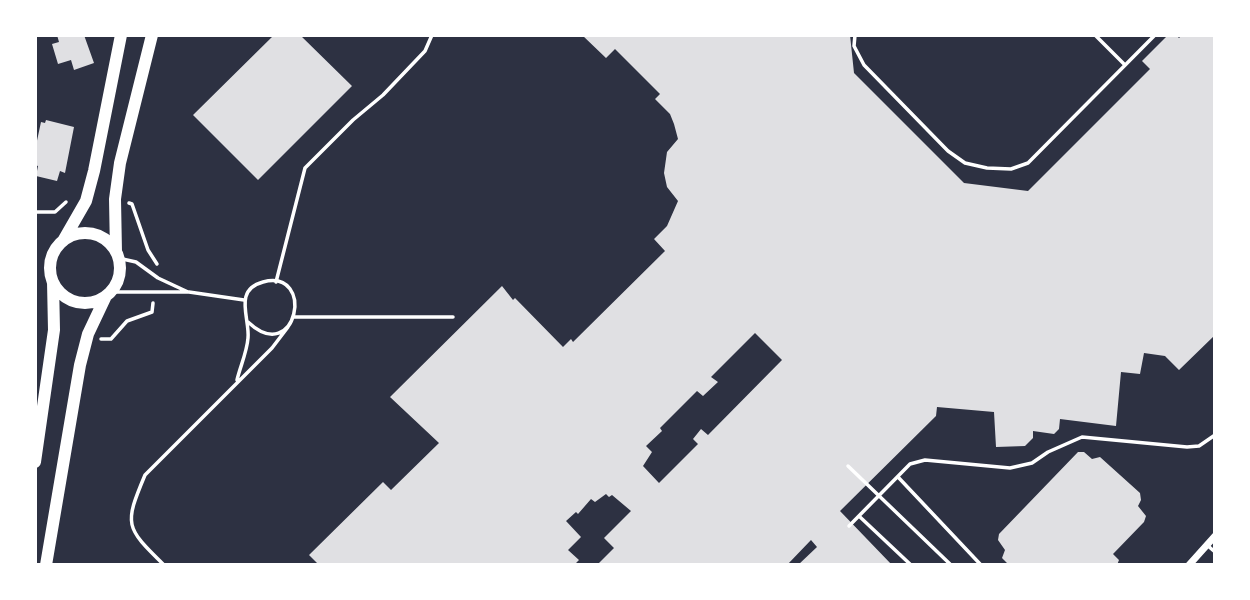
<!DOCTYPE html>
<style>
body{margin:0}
#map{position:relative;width:1250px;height:600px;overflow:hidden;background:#2d3142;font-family:"Public Sans",sans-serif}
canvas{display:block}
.frame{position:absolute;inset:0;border:37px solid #fff;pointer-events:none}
</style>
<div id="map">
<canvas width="1250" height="600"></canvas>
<div class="frame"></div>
</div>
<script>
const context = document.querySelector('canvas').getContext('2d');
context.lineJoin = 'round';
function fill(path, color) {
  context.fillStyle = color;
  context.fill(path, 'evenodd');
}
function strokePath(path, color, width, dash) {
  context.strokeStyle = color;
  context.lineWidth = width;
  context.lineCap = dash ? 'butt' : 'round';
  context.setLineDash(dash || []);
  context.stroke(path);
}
const building = new Path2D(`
 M57,35H84L94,63L74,70L71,60L58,64L52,44L59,42Z
 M274,35H300L352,86L258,180L193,115Z
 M582,35H850L854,73L964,183L1028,191L1150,69L1142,61L1168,35H1176L1179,38L1182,35H1215V335L1179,370L1165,356L1144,353L1140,374L1121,372L1116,426L1060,419L1059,429L1054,434L1033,431V438L1025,446L996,447L994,412L937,407L936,416L840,511L892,565H798L817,547L811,540L787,565H597L614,548L604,538L631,511L612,495L609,497L606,494L595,502L591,499L578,514L576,512L566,521L581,537L568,550L579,560L574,565H315L317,563L309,555L383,482L391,490L439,443L390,397L502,286L513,300L515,298L563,347L571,339L573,342L665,251L654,239L667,226L678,201L667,187L664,173L667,152L678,139L674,124L670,114L655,99L660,94L615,49L606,58ZM755,333L782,360L708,435L701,429L693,439L698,444L659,483L643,466L652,452L646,446L662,431L660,428L697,391L703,396L718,382L711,377Z
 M46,120L74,127L65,173L60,171L57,181L36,176L38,166L35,165V150L41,122L45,123Z
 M1078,452H1084L1092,459L1100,457L1140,493L1141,500L1138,506L1146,516L1144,522L1113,554L1119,560L1117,565H1009L1002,558L1005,550L998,540L999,534Z`);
const path = new Path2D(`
 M129,203L132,204L148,250L157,264
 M35,212H55L66,202
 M101,339H111L127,321L152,312L153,303`);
const service = new Path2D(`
 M855,35L854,46L864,65L948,151L965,163L987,168L1011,169L1028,163L1155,35
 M1095,35L1125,65
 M118,258L136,262L158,278L188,292
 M276,282L305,168L353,120L383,95L425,51L432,35
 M110,292H189L244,300
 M294,317H453
 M237,380C240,367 247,352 248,338C250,318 233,290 263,282C316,268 297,368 248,322
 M848,466L951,565
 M898,477L981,565
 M860,517L911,565
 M849,526L910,464L925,460L1010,468L1032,463L1048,452L1082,437L1187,447L1199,446L1215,435
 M1207,545L1215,552
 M164,565C125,527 124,525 145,475L272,348L288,327`);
const minor = new Path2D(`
 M1189,565L1215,536`);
const primary = new Path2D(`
 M50 268a35 35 0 1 1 70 0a35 35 0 1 1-70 0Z
 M63,241L86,201L94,171L121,35
 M116,252L115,199L120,163L152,35
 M35,462L54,330L53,282
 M46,565L80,365L88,334L106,296`);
fill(building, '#e0e0e3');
strokePath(path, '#fff', 3.5);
strokePath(service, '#fff', 3.5);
strokePath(minor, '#fff', 7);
strokePath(primary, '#fff', 12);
</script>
